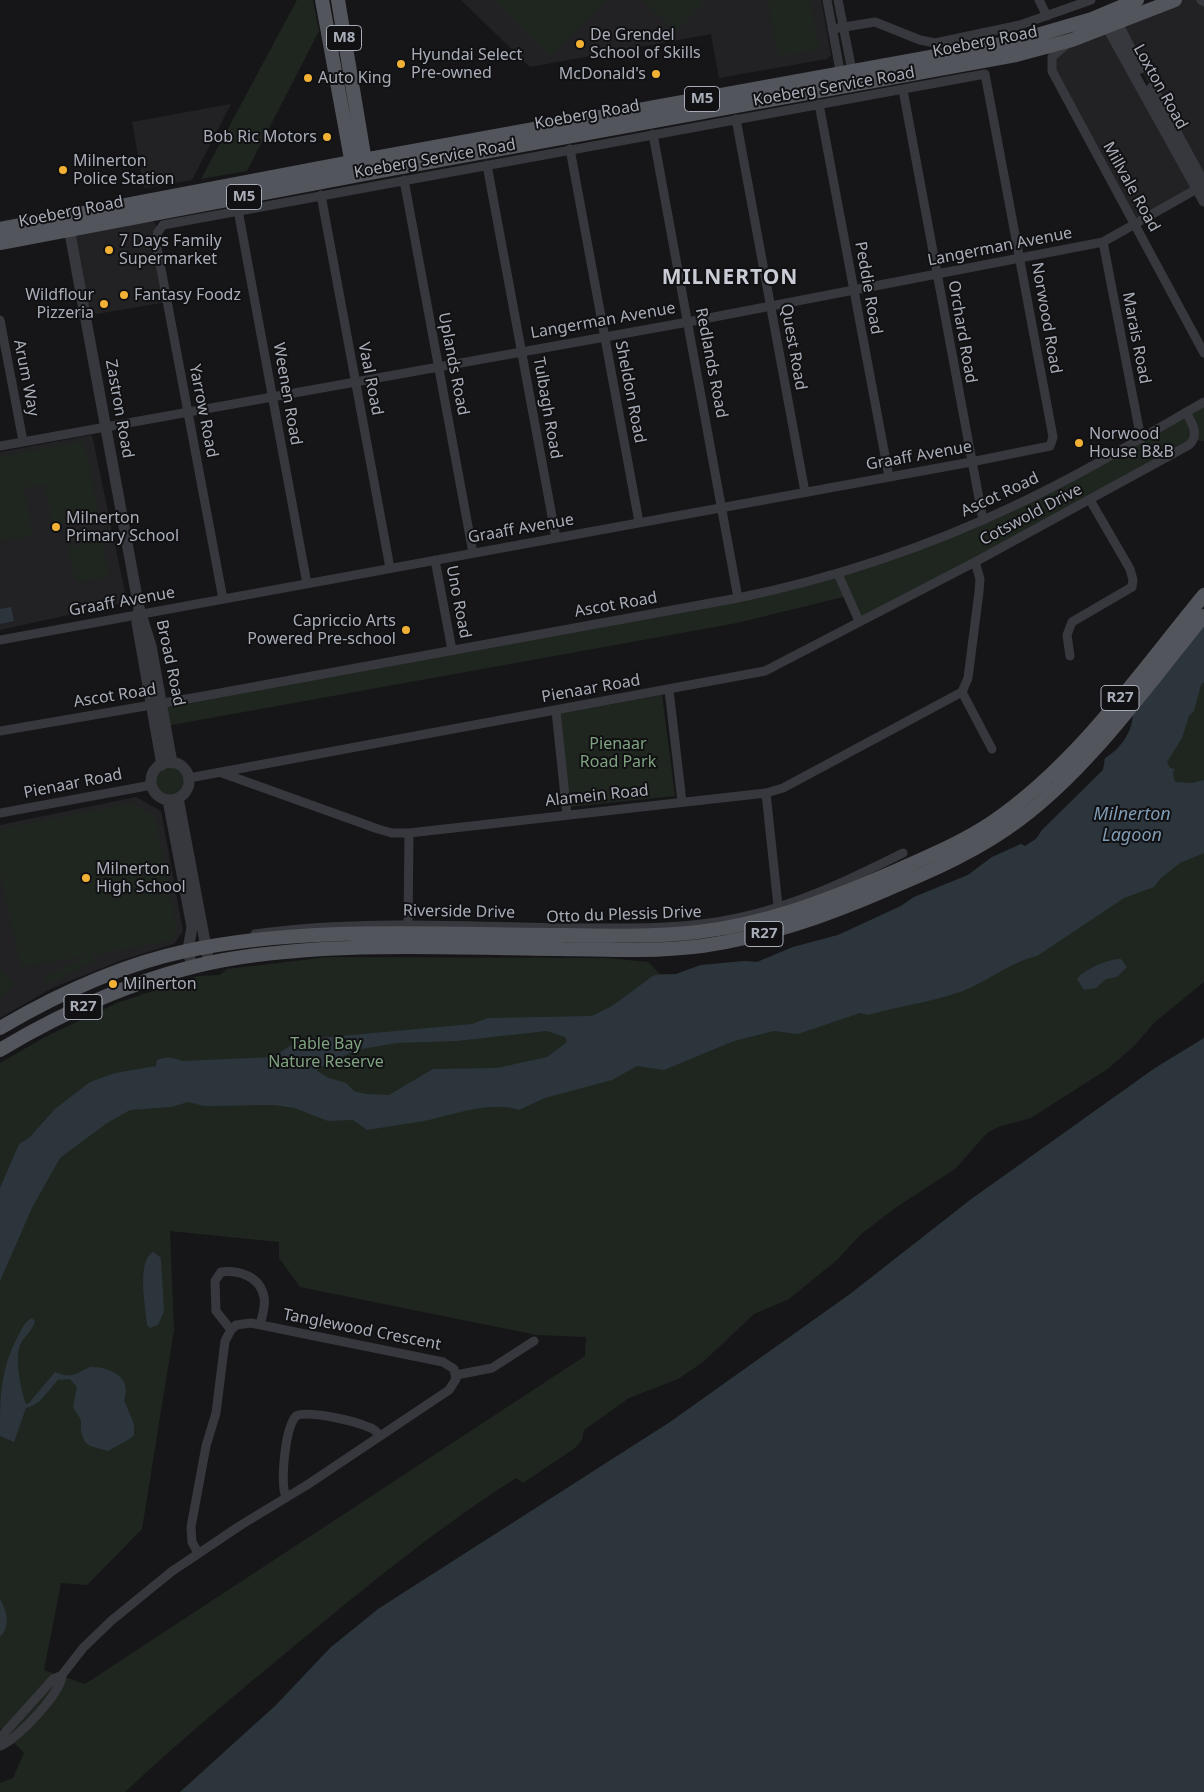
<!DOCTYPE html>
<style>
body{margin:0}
canvas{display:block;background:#161618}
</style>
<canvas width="1204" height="1792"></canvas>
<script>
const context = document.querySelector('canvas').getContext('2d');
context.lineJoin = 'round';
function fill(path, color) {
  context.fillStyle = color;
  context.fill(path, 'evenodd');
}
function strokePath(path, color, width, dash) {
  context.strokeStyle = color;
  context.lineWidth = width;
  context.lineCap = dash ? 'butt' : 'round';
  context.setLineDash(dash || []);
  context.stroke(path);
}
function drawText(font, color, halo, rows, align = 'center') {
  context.font = font + ' "Noto Sans",sans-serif';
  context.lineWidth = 4;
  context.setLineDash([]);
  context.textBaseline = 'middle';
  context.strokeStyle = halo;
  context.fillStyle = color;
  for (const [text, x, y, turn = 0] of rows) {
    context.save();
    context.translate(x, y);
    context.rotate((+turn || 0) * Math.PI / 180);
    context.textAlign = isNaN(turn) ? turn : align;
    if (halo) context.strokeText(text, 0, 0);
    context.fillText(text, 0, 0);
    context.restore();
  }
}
const built = new Path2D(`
 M461,0H821L831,55L827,59L719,78L711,34L530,67Z
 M1175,0H1204V184L1116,24Z
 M1107,27L1197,189L1135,224L1053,73L1054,54Z
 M231,104L192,180L144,188L132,122Z
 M148,215L159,229L167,302L85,316L69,230Z
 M92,435L127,602L0,630V452Z
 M136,797L161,811L183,931L174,944L122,960L52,988L0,1018V825Z`);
const green = new Path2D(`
 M297,0H313L319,31L247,171L201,179Z
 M495,0H606L551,56Z
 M643,0H701L704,3L676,32Z
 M768,0H810L819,50L778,56Z
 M1204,402V441L1194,440L859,621L847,596L737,623L166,726L162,703L805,583L983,520Z
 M84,441L99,517L53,526L45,484L24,488L33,535L0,541V457Z
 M102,540L109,576L75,582L68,547Z
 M1204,627V982L1155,1022L1134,1046L1109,1068L1031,1118L998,1127L987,1133L955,1169L895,1208L860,1235L837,1260L789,1299L754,1314L703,1362L678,1379L629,1398L584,1430L582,1440L575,1448L523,1483L516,1478C447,1522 384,1572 321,1624C254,1679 188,1733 125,1792H0V1783L13,1778L24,1753L0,1728V1063L45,1037L117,1003L198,976L220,975L227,969L328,957L606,958L648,962L660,974H676L701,965L745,961L757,962L793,947L838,935L901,906L914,897L968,875L992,857L1021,844L1025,846L1036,839L1042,830L1103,770L1105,758C1121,749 1133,731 1133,713ZM170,1231L279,1242V1258L300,1287L537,1335L586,1337L585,1356L85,1684L44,1670L61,1583L87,1585L142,1529L174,1330Z
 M662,695L675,796L569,807L558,714Z
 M156 781a14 14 0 1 1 28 0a14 14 0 1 1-28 0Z
 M132,803L155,816L177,930L170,941L91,955L94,961L47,985L44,978L88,956L21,967L0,873V829Z
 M0,970L14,985L0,998Z`);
const water = new Path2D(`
 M11,607L14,621L0,624V609Z
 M1204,627V682L1201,685L1194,711L1189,716L1182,738L1167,762L1170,768L1175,769L1173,773L1175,782L1192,783L1204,780V853L1180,863L1161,878L1154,887L1124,898L1037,956C1011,962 988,981 963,991C932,1002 900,1006 868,1015L860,1013L798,1034L774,1031L734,1041L664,1070L637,1066L612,1080L545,1098L519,1110C493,1100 451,1115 424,1121C405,1124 386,1127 367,1130L353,1120L328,1121L294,1108L274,1105L204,1106L188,1102L171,1107L130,1110L107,1123L60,1158L32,1208L0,1281V1188L19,1144L29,1138L55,1109L90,1082L115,1073L156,1066L157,1060C167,1056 172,1057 182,1061L273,1057L296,1042L308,1039L472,1024L488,1018L592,1016L612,1006L654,975L676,974L701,965L745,961L757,962L793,947L838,935L901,906L914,897L968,875L992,857L1021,844L1025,846L1036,839L1042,830L1103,770L1105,758C1121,749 1133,731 1133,713ZM547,1031L565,1037L567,1042L547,1057L497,1068L433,1069L389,1095L366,1094L354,1091L346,1083L329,1078L317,1071L319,1068L356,1050L397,1043L456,1041Z
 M1121,959L1127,967L1117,977L1106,979L1096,988L1084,990L1077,979C1083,970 1110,958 1121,959Z
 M1204,1038V1792H180L276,1705L330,1648L378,1609L670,1422L850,1294L970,1200L1089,1115L1155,1068Z
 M153,1252L160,1257L161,1260L164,1311L158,1325L150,1328L147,1325C146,1308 136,1262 153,1252Z
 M32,1318L35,1321C32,1332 25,1335 20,1345C14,1358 21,1390 26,1404L29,1403L55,1372C73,1379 74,1374 90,1367C110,1366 133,1378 124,1400L134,1424V1435L131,1438L108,1451L90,1446L85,1442L81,1432V1420L73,1407L77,1387L70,1379L58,1380C48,1390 41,1405 26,1408L14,1442L0,1436C0,1396 0,1371 18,1336C22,1329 24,1322 32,1318Z
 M0,1599C7,1611 11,1626 0,1637Z`);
const minor = new Path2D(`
 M827,0L841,76
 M838,0L853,76
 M1039,0L1047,16
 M1201,0L1204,2
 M832,29L875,22L920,40L935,43L1020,25L1091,0
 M1067,44L1052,57V71L1204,353
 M903,90L983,520
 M819,104L889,477
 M736,119L805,492
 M653,134L738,598
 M570,149L639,522
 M487,165L556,538
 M404,180L473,553
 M321,195L390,568
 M238,210L307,584
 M1103,242L1141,439
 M0,320L23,441
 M0,446L688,322L1103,242L1202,186
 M435,560L452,650
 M975,562L980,579L979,592L968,678L962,692L992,749
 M838,574L859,621
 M0,640L971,462L1050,446L1053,437L985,74L163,225L158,232L156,242L223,599
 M1070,656L1067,635L1072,622L1132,587L1133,580L1130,569L1090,500
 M669,690L682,802
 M556,711L567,815
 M0,731L198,697L738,598C835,578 928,547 1018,504C1082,474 1143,437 1204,402
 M222,773L378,829L392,833H409L766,793L783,788L962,692
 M189,778L765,671L975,562L1189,445C1200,435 1192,423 1186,412
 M766,793L778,906
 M0,813L152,785
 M408,926L409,833
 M255,934C360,919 467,927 572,928C628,928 684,930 738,918C796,906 851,879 903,853
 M231,1330L216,1311L215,1281L221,1272C239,1270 260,1276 264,1297C266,1306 262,1316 260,1325
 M456,1375L492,1368L534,1341
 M286,1497C280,1482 285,1428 296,1416C308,1410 355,1421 368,1427C373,1428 377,1432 380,1436
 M0,1738L53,1679L62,1675L83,1648L111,1621L171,1572L241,1525L307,1485L449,1390L456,1379L454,1369L443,1362L251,1323L236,1325L231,1330L225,1341L216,1413L206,1446L191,1527L192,1542L198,1553
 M0,1746C17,1740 62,1692 62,1675`);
const tertiary = new Path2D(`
 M1113,15L1140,68
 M1103,19L1204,201
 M1152,88L1204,184
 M67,217L139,608L151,646L172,763
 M139,608L137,623L162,765
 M151 781a19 19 0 1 1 38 0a19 19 0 1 1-38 0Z
 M178,798L209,963
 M168,800L192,927L188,950L192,967`);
const primary = new Path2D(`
 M322,0L353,170
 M338,0L366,167
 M0,229L336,165L1013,42L1092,19L1137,0
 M0,243L385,170L1016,55L1072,40L1175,0
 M0,1028C58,994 120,965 186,951C306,925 442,935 563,935C608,936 654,937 698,932C766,924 829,900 891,873C926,857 962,843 994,821C1079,762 1139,674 1204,595
 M0,1050C66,1010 148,974 224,960C334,941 449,948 560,949C607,950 655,952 702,946C767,937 828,915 888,889C934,870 979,850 1019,820C1092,765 1146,686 1204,616`);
const markers = [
 [580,44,5,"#f2b134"],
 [401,64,5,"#f2b134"],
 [656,74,5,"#f2b134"],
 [308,78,5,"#f2b134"],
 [327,137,5,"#f2b134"],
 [63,170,5,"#f2b134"],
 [109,250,5,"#f2b134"],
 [124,295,5,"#f2b134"],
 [104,304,5,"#f2b134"],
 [1079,443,5,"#f2b134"],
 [56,527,5,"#f2b134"],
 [406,630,5,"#f2b134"],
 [86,878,5,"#f2b134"],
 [113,984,5,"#f2b134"]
];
const shields = [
 [344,38,35],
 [702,99,35],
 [244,197,35],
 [1120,698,38],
 [764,934,38],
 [83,1007,38]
];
const shieldNames = [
 ["M8",344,38],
 ["M5",702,99],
 ["M5",244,197],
 ["R27",1120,698],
 ["R27",764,934],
 ["R27",83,1007]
];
const poiNames = [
 ["De Grendel",590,35],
 ["School of Skills",590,53],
 ["Hyundai Select",411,55],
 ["Pre-owned",411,73],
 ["McDonald's",646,74,"right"],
 ["Auto King",318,78],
 ["Bob Ric Motors",317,137,"right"],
 ["Milnerton",73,161],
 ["Police Station",73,179],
 ["7 Days Family",119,241],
 ["Supermarket",119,259],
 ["Wildflour",94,295,"right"],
 ["Pizzeria",94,313,"right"],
 ["Fantasy Foodz",134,295],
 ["Norwood",1089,434],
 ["House B&B",1089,452],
 ["Milnerton",66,518],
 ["Primary School",66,536],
 ["Capriccio Arts",396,621,"right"],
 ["Powered Pre-school",396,639,"right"],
 ["Milnerton",96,869],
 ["High School",96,887],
 ["Milnerton",123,984]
];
const streetNames = [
 ["Koeberg Road",985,42,-11],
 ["Koeberg Service Road",834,87,-10],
 ["Loxton Road",1160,87,61],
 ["Koeberg Road",587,115,-10],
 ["Koeberg Service Road",435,159,-10],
 ["Millvale Road",1131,187,61],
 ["Koeberg Road",71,212,-11],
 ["Langerman Avenue",1000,247,-11],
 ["Peddie Road",868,288,80],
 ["Norwood Road",1046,318,80],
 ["Langerman Avenue",603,321,-10],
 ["Orchard Road",962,332,80],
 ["Marais Road",1136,338,79],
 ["Quest Road",793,347,80],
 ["Redlands Road",711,363,79],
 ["Uplands Road",453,364,79],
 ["Arum Way",26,378,79],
 ["Vaal Road",370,379,79],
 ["Sheldon Road",630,392,79],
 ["Weenen Road",287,394,80],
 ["Tulbagh Road",547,408,80],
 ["Zastron Road",119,409,80],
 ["Yarrow Road",203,411,79],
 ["Graaff Avenue",919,456,-10],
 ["Ascot Road",1000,495,-25],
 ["Cotswold Drive",1031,515,-28],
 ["Graaff Avenue",521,529,-10],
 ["Graaff Avenue",122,602,-10],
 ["Uno Road",458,602,79],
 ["Ascot Road",616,605,-10],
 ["Broad Road",170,663,78],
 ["Pienaar Road",591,689,-10],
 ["Ascot Road",115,696,-9],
 ["Pienaar Road",73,784,-11],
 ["Alamein Road",597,796,-6],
 ["Riverside Drive",459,912,1],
 ["Otto du Plessis Drive",624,915,-2],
 ["Tanglewood Crescent",362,1330,11]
];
const parkNames = [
 ["Pienaar",618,744],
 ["Road Park",618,762],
 ["Table Bay",326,1044],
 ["Nature Reserve",326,1062]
];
const waterNames = [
 ["Milnerton",1132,815],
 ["Lagoon",1132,836]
];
const districtNames = [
 ["MILNERTON",730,278]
];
fill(built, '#222225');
fill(green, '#1e261f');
fill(water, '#2c353c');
strokePath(minor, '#37383d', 9);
strokePath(tertiary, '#37383d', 11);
strokePath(primary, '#53555c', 14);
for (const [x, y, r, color] of markers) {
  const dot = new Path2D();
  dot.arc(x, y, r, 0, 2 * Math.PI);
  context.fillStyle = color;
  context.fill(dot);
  strokePath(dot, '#111113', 2);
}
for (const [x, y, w] of shields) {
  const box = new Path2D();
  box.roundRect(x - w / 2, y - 12.5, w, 25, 4);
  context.fillStyle = '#111113';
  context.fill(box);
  strokePath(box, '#a8adb8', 1);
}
drawText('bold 15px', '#a8adb8', null, shieldNames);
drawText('16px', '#a8adb8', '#111113', poiNames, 'left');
drawText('16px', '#a8adb8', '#111113', streetNames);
drawText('16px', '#7fa381', '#111113', parkNames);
drawText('italic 18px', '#7f9bb3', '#111113', waterNames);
context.letterSpacing = '1px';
drawText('bold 21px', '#c9ccd4', '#111113', districtNames);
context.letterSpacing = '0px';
</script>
